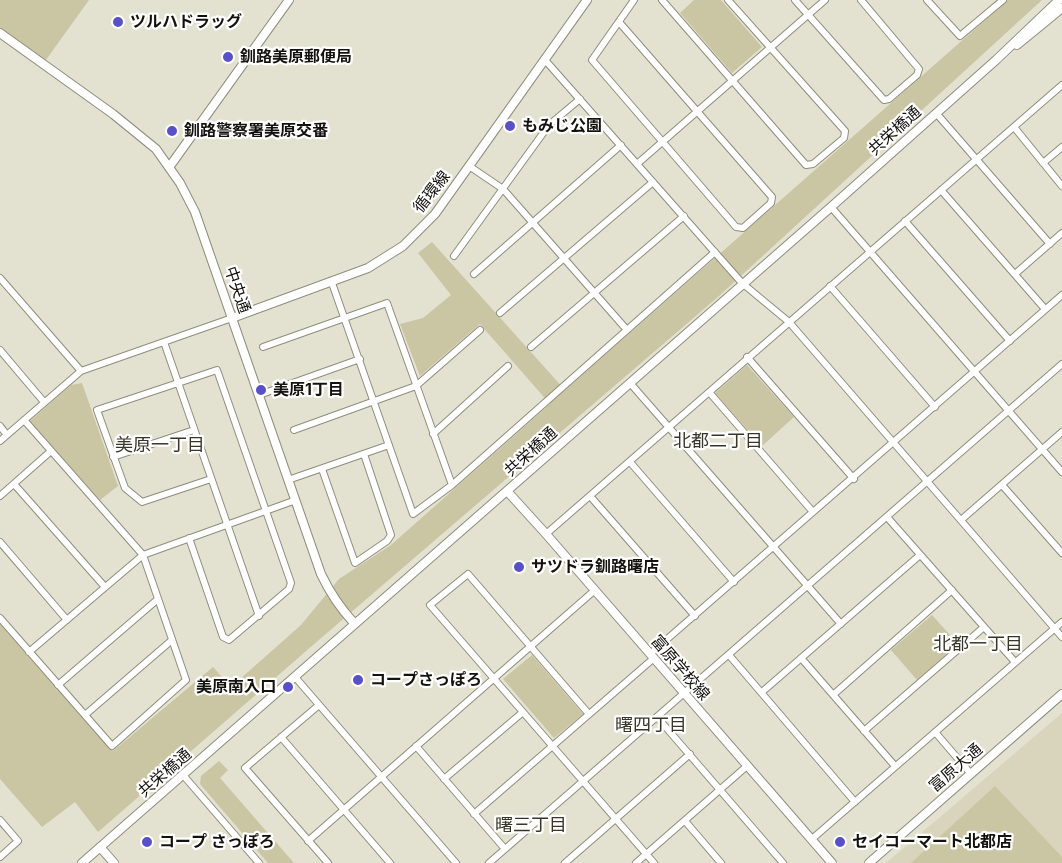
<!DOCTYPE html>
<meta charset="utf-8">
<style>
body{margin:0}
canvas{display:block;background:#e3e1d0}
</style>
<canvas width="1062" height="863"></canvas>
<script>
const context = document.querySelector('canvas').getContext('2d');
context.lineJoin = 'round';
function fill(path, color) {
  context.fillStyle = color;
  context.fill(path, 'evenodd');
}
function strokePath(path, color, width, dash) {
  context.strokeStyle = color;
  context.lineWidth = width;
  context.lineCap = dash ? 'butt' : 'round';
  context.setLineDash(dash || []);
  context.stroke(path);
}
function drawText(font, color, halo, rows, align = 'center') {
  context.font = font + ' Inter,"Noto Sans JP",sans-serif';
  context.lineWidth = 4.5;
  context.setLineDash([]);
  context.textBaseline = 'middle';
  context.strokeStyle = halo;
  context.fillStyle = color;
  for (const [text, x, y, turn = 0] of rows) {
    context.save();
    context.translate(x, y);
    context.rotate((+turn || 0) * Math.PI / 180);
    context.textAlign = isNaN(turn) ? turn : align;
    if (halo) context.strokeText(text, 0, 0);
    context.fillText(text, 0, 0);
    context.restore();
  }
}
const built = new Path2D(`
 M1062,713V863H886Z`);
const green = new Path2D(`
 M0,0H89L43,64L0,33Z
 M694,0H721L762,47L732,73L680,13Z
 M1008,0H1042L719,296L313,645L98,832L75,802L42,827L0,779V622L113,751L213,667L231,687L301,625L339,579L391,545L550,404L480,324L420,376L400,324L423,318L451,295L418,253L432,242L565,390Z
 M747,365L794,417L762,446L715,393Z
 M82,383L118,486L100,500L30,421L71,385Z
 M932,615L958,644L917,680L891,650Z
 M532,655L583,714L554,738L503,679Z
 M219,761L228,770L220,778L294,863H268L200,784L201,776Z
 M995,786L1062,857V863H911Z`);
const minor = new Path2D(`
 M662,0L806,165L813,164L844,138L845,131L728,0
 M795,0L884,100L889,99L917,75L919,69L861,0
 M927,0L960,36L1003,0
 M619,22L772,197L771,203L743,228L736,227L592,60L634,0
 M545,60L742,283L789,322L1062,637
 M936,113L1050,244
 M1014,127L1062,186
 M1043,163L1062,147
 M637,164L825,0
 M469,166L503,189L627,330
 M941,190L1045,309
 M831,207L1062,472
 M905,221L1010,341
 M454,256L549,125L580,99
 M474,274L621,145
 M1015,274L1062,233
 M0,278L81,371L232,318
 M332,283L413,514L452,485L715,252
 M830,286L935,407
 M500,313L653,182
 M164,342L259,616
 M263,347L387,303L452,485
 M531,347L684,216
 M0,350L44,402
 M747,357L854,479
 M630,383L841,624
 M709,392L813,512
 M259,395L360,359
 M0,426L7,435
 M294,430L416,386L480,330
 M433,434L508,366
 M0,441L81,371
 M113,457L194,430
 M630,462L734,582
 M322,469L355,563L387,541L391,535L364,454
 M288,480L389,445
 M14,484L105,587
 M1002,485L1062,553
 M0,496L51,451
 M590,496L695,616
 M887,517L1015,662
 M961,520L1062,432
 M546,534L1062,85
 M189,538L223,637L229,640L289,589L291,583L217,370L97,410L125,488L142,502L211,479
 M0,542L67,620
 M0,618L112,746L186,680L143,555L24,420
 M29,652L143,555L296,500
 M650,654L1062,295
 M729,655L855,802
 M801,658L895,766
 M295,677L456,863
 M58,685L158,599
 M762,692L920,555
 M833,695L952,590
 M319,705L245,768L328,863
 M588,713L468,574L430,605L654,863
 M85,715L172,640
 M657,717L783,863
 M864,731L984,627
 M935,732L971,774
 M281,737L390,863
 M416,746L505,849
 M183,775L259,863
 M444,779L523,712
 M474,814L654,658
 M0,820L18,841L0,857
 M685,821L721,863
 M812,839L1062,622
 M308,841L595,590
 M489,863L1062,364
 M565,863L690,754
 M636,863L747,766`);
const tertiary = new Path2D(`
 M0,33L113,114L156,149L180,183L195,212L321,574C330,593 340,608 354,623
 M1017,45L1062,8
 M170,166L289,0
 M232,318L368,268L403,246L435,214L587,0
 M507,491L546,534L832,863
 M100,847L114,863
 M82,863L831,207L996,60L1059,0
 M869,863L1062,694`);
const markers = [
 [118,22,6,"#5750c8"],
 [228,57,6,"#5750c8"],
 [510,126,6,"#5750c8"],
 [172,131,6,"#5750c8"],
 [261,390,6,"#5750c8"],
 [519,567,6,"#5750c8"],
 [358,680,6,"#5750c8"],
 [288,687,6,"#5750c8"],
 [147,842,6,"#5750c8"],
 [840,842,6,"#5750c8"]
];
const poiNames = [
 ["ツルハドラッグ",130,22],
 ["釧路美原郵便局",240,57],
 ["もみじ公園",522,126],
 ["釧路警察署美原交番",184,131],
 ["美原1丁目",273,390],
 ["サツドラ釧路曙店",531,567],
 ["コープさっぽろ",370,680],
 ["美原南入口",276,687,"right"],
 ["コープ さっぽろ",159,842],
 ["セイコーマート北都店",852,842]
];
const streetNames = [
 ["共栄橋通",895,131,-42],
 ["循環線",432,192,-52],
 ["中央通",237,290,71],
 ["共栄橋通",531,452,-42],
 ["富原学校線",680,668,49],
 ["富原大通",956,768,-41],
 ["共栄橋通",165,773,-41]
];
const neighbourhoodNames = [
 ["北都二丁目",718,442],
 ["美原一丁目",160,446],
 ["北都一丁目",978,645],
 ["曙四丁目",651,726],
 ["曙三丁目",531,826]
];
fill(built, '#d8d5bc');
fill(green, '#cac5a3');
strokePath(minor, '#8f8d7d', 8);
strokePath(tertiary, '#8f8d7d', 10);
strokePath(minor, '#fff', 6);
strokePath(tertiary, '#fff', 8);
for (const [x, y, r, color] of markers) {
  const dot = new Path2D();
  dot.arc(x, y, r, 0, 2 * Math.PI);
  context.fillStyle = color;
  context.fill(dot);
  strokePath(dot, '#fff', 2);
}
drawText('bold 16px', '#13120d', '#fff', poiNames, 'left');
drawText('16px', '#13120d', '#fff', streetNames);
drawText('18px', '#383629', '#fff', neighbourhoodNames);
</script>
